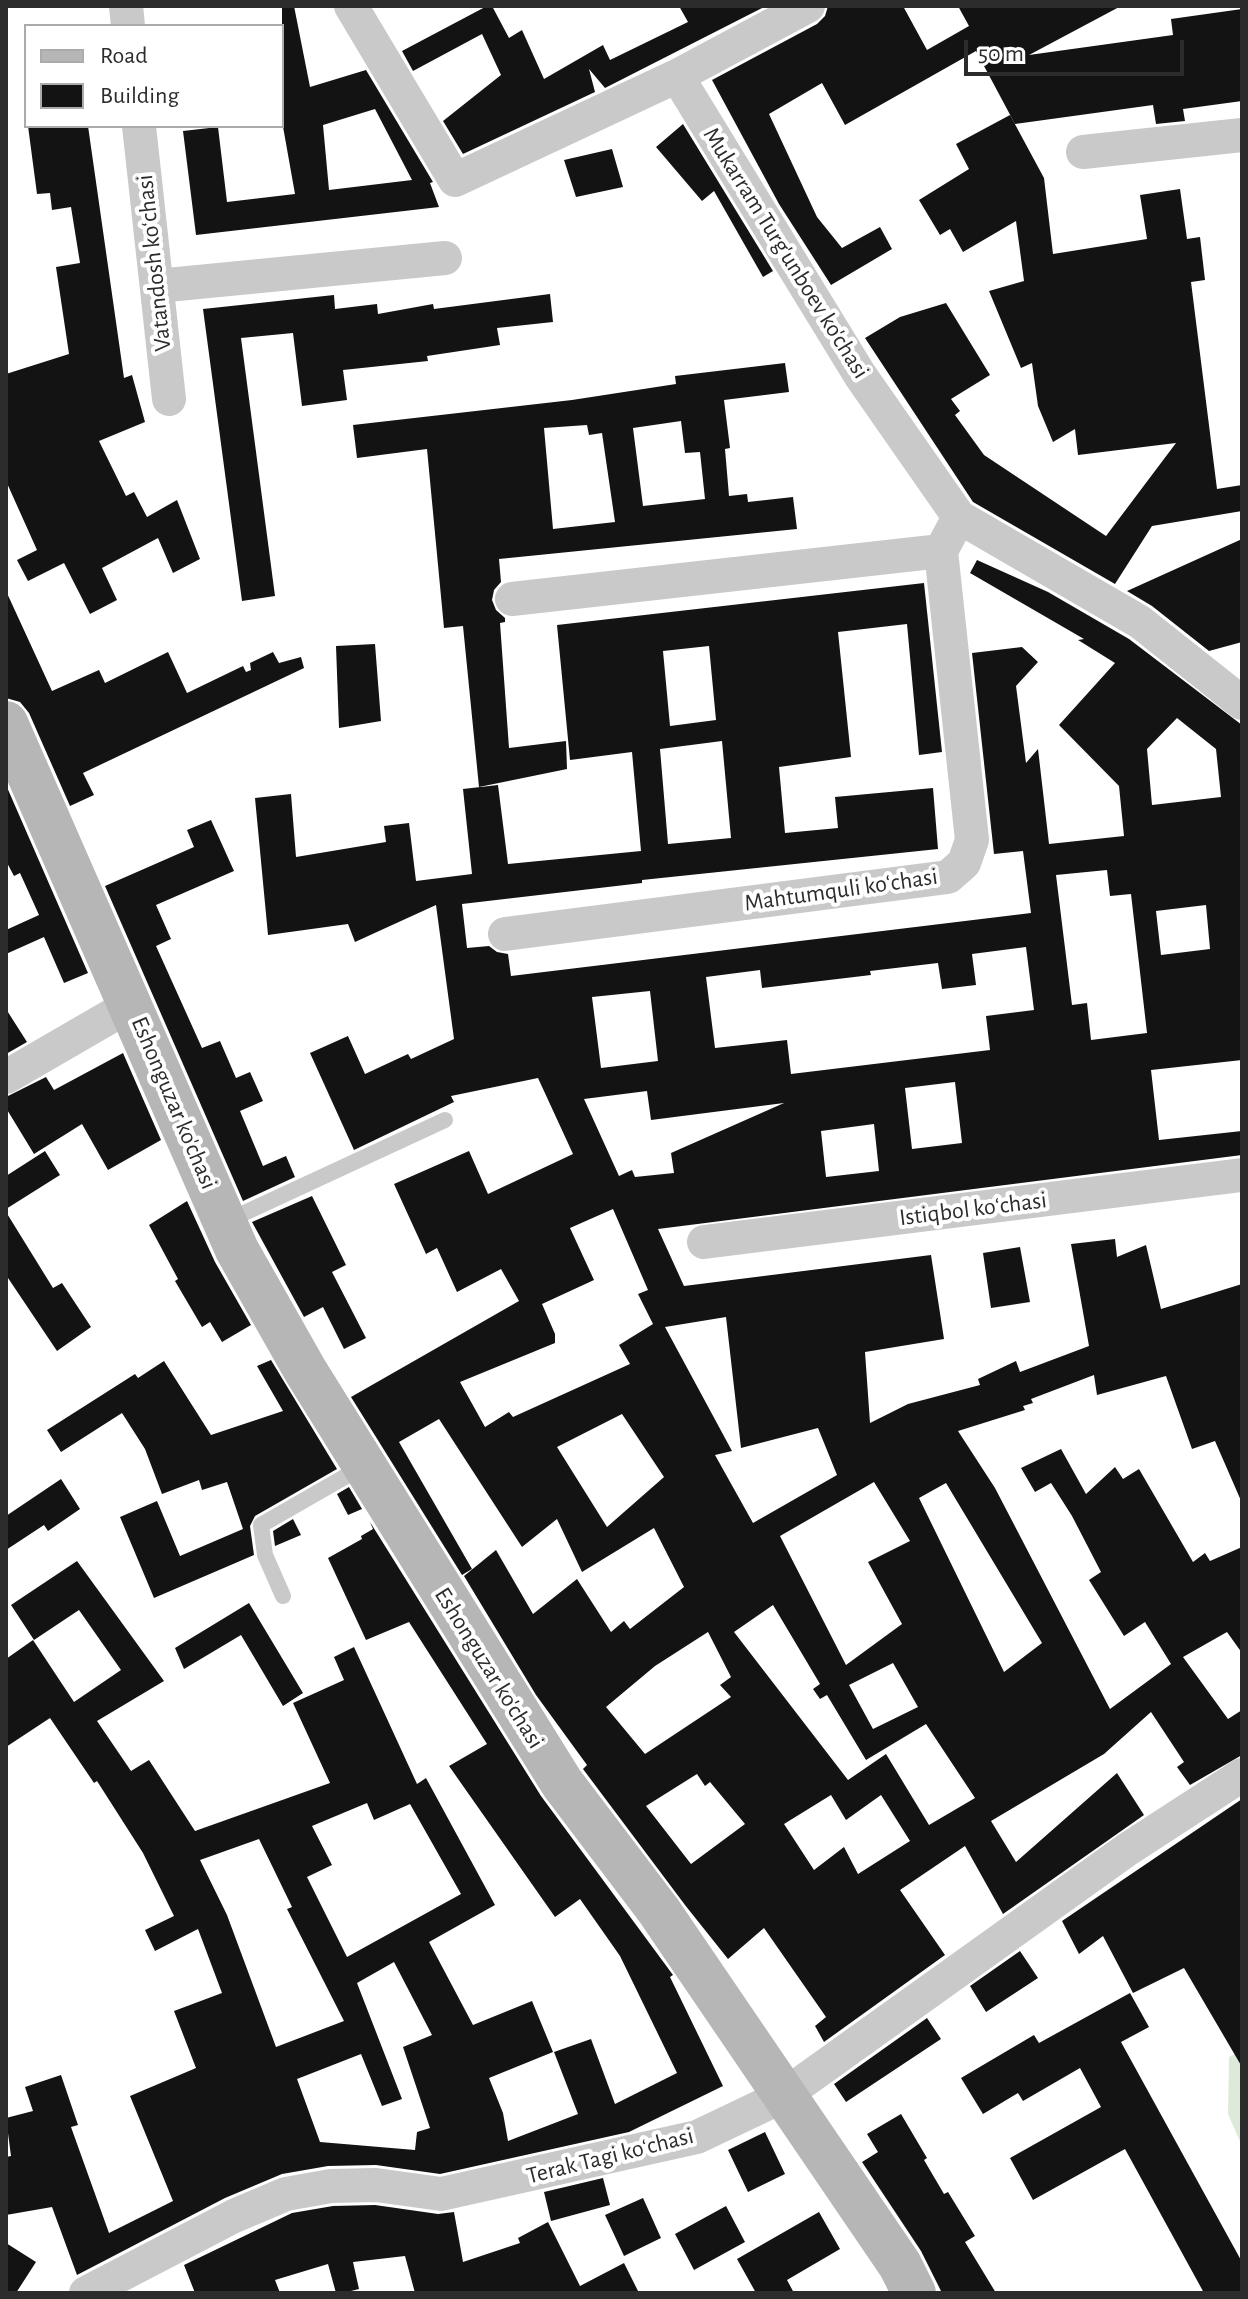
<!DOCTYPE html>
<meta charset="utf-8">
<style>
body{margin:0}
#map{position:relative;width:1248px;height:2299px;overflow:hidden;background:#fff;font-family:"Alegreya Sans",sans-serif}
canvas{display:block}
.frame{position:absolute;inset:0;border:8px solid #2c2c2c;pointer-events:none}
.legend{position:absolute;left:24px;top:24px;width:260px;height:104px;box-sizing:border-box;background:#fff;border:2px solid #ababab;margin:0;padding:10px 14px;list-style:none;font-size:24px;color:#2c2c2c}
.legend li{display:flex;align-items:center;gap:16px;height:40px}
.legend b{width:40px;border:2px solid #ababab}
.scale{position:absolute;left:964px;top:40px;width:220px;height:36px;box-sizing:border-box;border:4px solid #2c2c2c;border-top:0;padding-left:10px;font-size:24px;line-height:28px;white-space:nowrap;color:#2c2c2c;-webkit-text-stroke:6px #fff;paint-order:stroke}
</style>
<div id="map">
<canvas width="1248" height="2299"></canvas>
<div class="frame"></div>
<ul class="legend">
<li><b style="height:10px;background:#b6b6b6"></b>Road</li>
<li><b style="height:22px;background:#131313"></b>Building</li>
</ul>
<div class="scale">50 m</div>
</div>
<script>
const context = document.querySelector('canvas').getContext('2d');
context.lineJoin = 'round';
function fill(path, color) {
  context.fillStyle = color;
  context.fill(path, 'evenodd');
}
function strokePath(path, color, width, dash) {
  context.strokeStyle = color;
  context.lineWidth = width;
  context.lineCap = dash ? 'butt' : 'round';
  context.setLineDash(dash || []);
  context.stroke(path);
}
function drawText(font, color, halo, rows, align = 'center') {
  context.font = font + ' "Alegreya Sans",sans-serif';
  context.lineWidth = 8;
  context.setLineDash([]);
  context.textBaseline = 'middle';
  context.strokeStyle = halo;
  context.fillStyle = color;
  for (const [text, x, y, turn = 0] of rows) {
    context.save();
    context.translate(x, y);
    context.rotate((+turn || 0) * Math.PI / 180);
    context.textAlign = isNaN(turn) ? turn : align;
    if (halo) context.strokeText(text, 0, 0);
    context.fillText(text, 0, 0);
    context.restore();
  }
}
const green = new Path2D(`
 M1242,2051V2146L1228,2114L1229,2057Z`);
const building = new Path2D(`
 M282,6H294L310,87L366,70L433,182L430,183L439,207L196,235L183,131L218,127L227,202L295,194L282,121ZM375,109L412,180L329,190L323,125Z
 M487,6H492L509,38L522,30L544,79L603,45L610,60L688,22L679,6H766L605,88L589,69L595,92L463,154L443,121L501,75L482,34L413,71L402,51Z
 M828,6H903L927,50L969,26L958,6H1121L1029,55L1173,35L1171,19L1242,9V101L1183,109L1185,121L1156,124L1153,105L1015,124L976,51L845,125L822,83L769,114L817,217L842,248L880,227L892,249L831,285L779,204L712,80L817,24L825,16Z
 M1010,115L1044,178L1053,254L1147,239L1140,195L1180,189L1187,239L1200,237L1205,280L1191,282L1217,489L1242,485V511L1152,526L1115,584L973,502L865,338L900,317L946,303L990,375L951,399L960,411L955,415L984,455L1106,536L1176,443L1078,455L1075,429L1053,442L1038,406L1032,363L1021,368L989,291L1024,281L1016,221L963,252L950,229L940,235L919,200L969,169L956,144Z
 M683,124L773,271L763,277L714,191L702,201L656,147Z
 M28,126H88L124,378L132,375L145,422L99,441L126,496L134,492L147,517L177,500L200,559L173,573L158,538L102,568L117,600L90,614L64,563L28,581L17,560L37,550L6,481V374L69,354L56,267L80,263L71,207L52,210L50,193L37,194Z
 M612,149L623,187L576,197L564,160Z
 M550,294L553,322L497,328L500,345L427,356L428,361L343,370L347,400L302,406L293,333L241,338L275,596L242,601L203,309L334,295L335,309L377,304L378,314L433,304L434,309Z
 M785,363L789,392L724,400L730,448L725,449L729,496L747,494L748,502L793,497L797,529L499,559L501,582L494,590L492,600L496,610L505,618V622L500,623L509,748L566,741L567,769L479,787L463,626L444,628L427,449L357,458L353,425L572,400L676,384L675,376ZM681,421L685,453L700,452L705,499L643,506L633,428ZM587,425L589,435L602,433L615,522L553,529L544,428Z
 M1242,539V642L1209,651L1152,606L1127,591Z
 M977,560L1048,592L1129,639L1242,725V1060L1151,1070L1159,1140L1242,1131V1155L658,1229L684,1286L931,1255L944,1339L865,1352L870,1423L908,1404L980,1385L978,1379L1016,1361L1020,1372L1089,1346L1071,1244L1115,1239L1117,1257L1146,1245L1161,1309L1242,1284V1503L1215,1441L1192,1449L1166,1376L1097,1395L1094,1375L1031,1399L1033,1403L1023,1406L1025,1410L958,1431L995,1488L1110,1709L1171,1664L1145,1622L1124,1636L1089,1580L1101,1572L1072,1516L1051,1483L1035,1492L1021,1468L1061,1449L1086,1494L1115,1467L1123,1479L1139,1469L1193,1562L1205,1553L1210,1561L1242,1547V1653L1227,1632L1183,1657L1228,1719L1242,1710V1755L1190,1785L1177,1767L1184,1762L1151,1712L1104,1754L991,1821L1016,1862L1117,1773L1144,1815L1003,1914L965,1846L900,1890L945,1955L824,2042L815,2026L826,2017L764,1928L728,1959L685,1905L583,1769L587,1765L536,1695L464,1576L496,1550L533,1614L577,1579L611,1632L624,1621L630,1629L684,1587L654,1528L582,1572L557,1519L522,1547L439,1419L399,1442L472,1569L462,1575L351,1397L519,1301L501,1269L457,1292L437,1248L426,1254L394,1184L469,1151L488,1194L573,1154L538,1078L451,1096L454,1102L354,1150L310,1053L348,1036L365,1074L408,1054L411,1059L454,1039L436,905L355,942L348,924L268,935L255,798L291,794L296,857L386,842L384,826L409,823L416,881L472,874L463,789L498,785L508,864L641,851L632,752L570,760L557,625L924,583L942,752L919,755L907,624L838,632L851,757L779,767L785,833L838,828L835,797L933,788L938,849L642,880V883L462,904L467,948L489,946L497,952L508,954L511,976L1031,913L1023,851L994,854L972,653L1022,647L1038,662L1016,686L1026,763L1038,749L1049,844L1124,836L1119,786L1059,725L1115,663L1078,640L1084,639L970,573ZM709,646L716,720L670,726L663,651ZM1177,718L1216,749L1221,797L1152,805L1147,749ZM722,741L731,838L668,844L660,749ZM1107,870L1110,896L1131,894L1147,1033L1091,1040L1087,1003L1072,1005L1056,875ZM1206,905L1210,949L1161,955L1156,911ZM1026,947L1034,1010L986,1016L990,1050L791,1074L787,1040L715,1048L706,977L760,970L762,988L871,975L870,971L938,963L942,989L976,985L972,954ZM650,991L658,1061L601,1068L592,997ZM955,1082L962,1143L912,1149L905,1088ZM647,1091L651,1120L784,1103L671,1153L674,1173L635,1177L632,1170L619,1176L584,1099ZM874,1124L879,1171L826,1177L821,1131ZM613,1209L648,1290L638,1294L653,1324L619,1345L630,1364L513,1417L509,1412L485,1427L460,1382L555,1343V1334L542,1304L594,1280L570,1228ZM726,1317L741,1448L818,1428L837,1475L753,1523L715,1455L732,1451L665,1327ZM622,1414L664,1477L607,1527L557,1447ZM874,1482L910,1541L868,1562L902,1624L846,1665L780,1536ZM946,1483L1042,1643L1004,1672L919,1498ZM773,1605L820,1684L813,1689L820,1699L827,1695L866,1760L926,1724L975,1798L929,1825L886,1754L848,1780L734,1632ZM708,1632L731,1677L720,1685L731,1697L645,1754L606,1707L655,1666ZM893,1663L918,1707L873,1729L849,1685ZM697,1774L705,1786L710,1782L745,1824L691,1864L646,1806ZM831,1795L846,1820L881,1795L910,1841L858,1874L844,1847L814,1870L784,1824Z
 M6,591L52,691L99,670L105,683L168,652L187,693L243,666L246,672L251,670L250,663L273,652L279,663L301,657L304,668L83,773L94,795L70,806L29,713L20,702L6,698Z
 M375,644L381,721L339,728L336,646Z
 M6,785L88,973L64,983L44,937L6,954V930L39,915L20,873L14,876L6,861Z
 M211,820L234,871L156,905L171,939L156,946L202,1048L220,1041L236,1078L250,1072L263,1101L240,1111L263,1166L286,1156L295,1177L243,1201L105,886L194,847L187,830Z
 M6,1009L27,1042L6,1054Z
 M123,1053L161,1140L108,1170L82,1124L34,1154L6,1108V1097L46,1077L54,1090Z
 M45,1151L60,1175L6,1209V1176Z
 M312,1196L346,1265L332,1272L366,1338L344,1349L323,1307L304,1317L252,1222Z
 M187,1201L215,1262L251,1325L222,1342L210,1322L202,1327L175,1281L178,1279L149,1225Z
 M6,1212L53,1288L62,1283L91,1327L57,1351L6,1275Z
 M1020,1247L1030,1302L991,1308L983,1253Z
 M271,1360L337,1469L255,1516L250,1526L254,1555L154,1598L120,1517L157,1501L180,1556L243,1529L227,1482L202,1490L199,1480L162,1494L145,1449L122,1413L61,1452L47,1430L135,1374L138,1378L164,1361L211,1435L283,1411L257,1366Z
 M61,1479L80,1509L48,1531L44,1525L6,1550V1516Z
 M349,1487L362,1509L348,1515L337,1494Z
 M293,1519L301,1535L275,1546L273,1531Z
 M370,1522L541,1796L673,1975L670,1977L723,2086L629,2132L440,2174L376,2165L328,2166L282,2174L225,2198L77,2275L52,2207L6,2215V2157L11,2156L6,2118L33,2111L25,2087L61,2075L78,2125L71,2127L109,2233L173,2201L130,2096L196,2068L174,2011L222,1993L198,1929L155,1951L145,1930L174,1916L143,1853L97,1781L94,1783L50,1718L6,1747V1659L33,1640L74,1702L121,1670L79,1610L34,1640L11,1605L77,1561L164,1681L97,1721L131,1771L149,1760L195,1831L330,1783L293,1703L344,1680L334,1657L354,1647L417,1784L426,1778L495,1905L429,1942L473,2025L532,2001L553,2052L489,2078L503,2113L508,2141L578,2114L554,2052L591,2039L615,2104L677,2073L620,1956L580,1899L555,1917L449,1766L487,1744L409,1622L366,1640L328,1558L362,1539L361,1536L373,1529ZM367,1803L374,1820L410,1804L461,1894L347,1957L307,1877L332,1865L312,1826ZM259,1839L292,1907L287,1909L344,2021L276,2047L227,1915L200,1860ZM394,1962L432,2035L403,2047L430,2128L417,2132L415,2150L320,2142L297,2079L361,2054L382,2106L402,2099L357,1983Z
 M249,1603L303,1693L283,1706L241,1635L184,1669L175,1648Z
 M1242,1799V2067L1184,1968L1133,1993L1103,1936L1079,1954L1062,1921Z
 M1020,1951L1038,1978L986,2012L970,1986Z
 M1130,1993L1149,2027L1121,2042L1242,2262V2293H1204L1125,2149L1033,2200L1010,2158L1101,2107L1080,2068L1023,2101L1018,2093L983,2114L961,2078L1034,2035L1039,2043Z
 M927,2018L941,2039L846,2102L834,2084Z
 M901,2114L927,2158L924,2160L944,2194L948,2192L975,2236L965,2242L996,2293H942L921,2251L862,2162L878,2152L867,2134Z
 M765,2132L785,2174L748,2192L728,2150Z
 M603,2178L610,2205L551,2221L544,2192Z
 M643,2198L661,2238L624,2256L605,2215Z
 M375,2205L438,2214L454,2212L463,2262L520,2243L518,2238L548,2222L580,2286L624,2263L639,2293H415L405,2256L353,2262L359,2289L343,2293H336L328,2264L275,2280L280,2293H195L184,2265L292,2213L333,2206Z
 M726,2206L745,2242L694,2270L675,2234Z
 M819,2212L840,2249L787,2280L794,2293H756L737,2259Z
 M6,2243L36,2262L16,2293H6Z`);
const lane = new Path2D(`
 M227,1221L445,1120
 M283,1596L265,1555L261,1525L362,1467`);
const street = new Path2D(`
 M126,6L128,26
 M351,6L455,180L677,76L860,375L959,517L1140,622L1242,703
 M677,76L808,6
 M139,126L169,399
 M1083,152L1242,135
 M157,286L445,258
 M512,599L941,551
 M505,934L948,877L964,863L972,840L941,551L959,517
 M6,1077L132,1004
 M704,1242L1242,1175
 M86,2293L234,2216L286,2194L331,2186L376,2185L441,2194L697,2137L783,2096L1128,1849L1242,1775`);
const secondary = new Path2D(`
 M6,723L237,1250L305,1370L562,1783L659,1911L900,2265L914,2293`);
const streetNames = [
 ["Mukarram Turg'unboev ko'chasi",786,253,58],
 ["Vatandosh koʻchasi",154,263,-96],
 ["Mahtumquli koʻchasi",841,890,-8],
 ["Eshonguzar ko'chasi",174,1103,67],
 ["Istiqbol koʻchasi",973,1209,-7],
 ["Eshonguzar ko'chasi",489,1668,58],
 ["Terak Tagi koʻchasi",610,2156,-14]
];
fill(green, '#deead9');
fill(building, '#131313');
strokePath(lane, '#c9c9c9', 16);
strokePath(street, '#c9c9c9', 34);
strokePath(secondary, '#b6b6b6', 44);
drawText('24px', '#2c2c2c', '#fff', streetNames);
</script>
